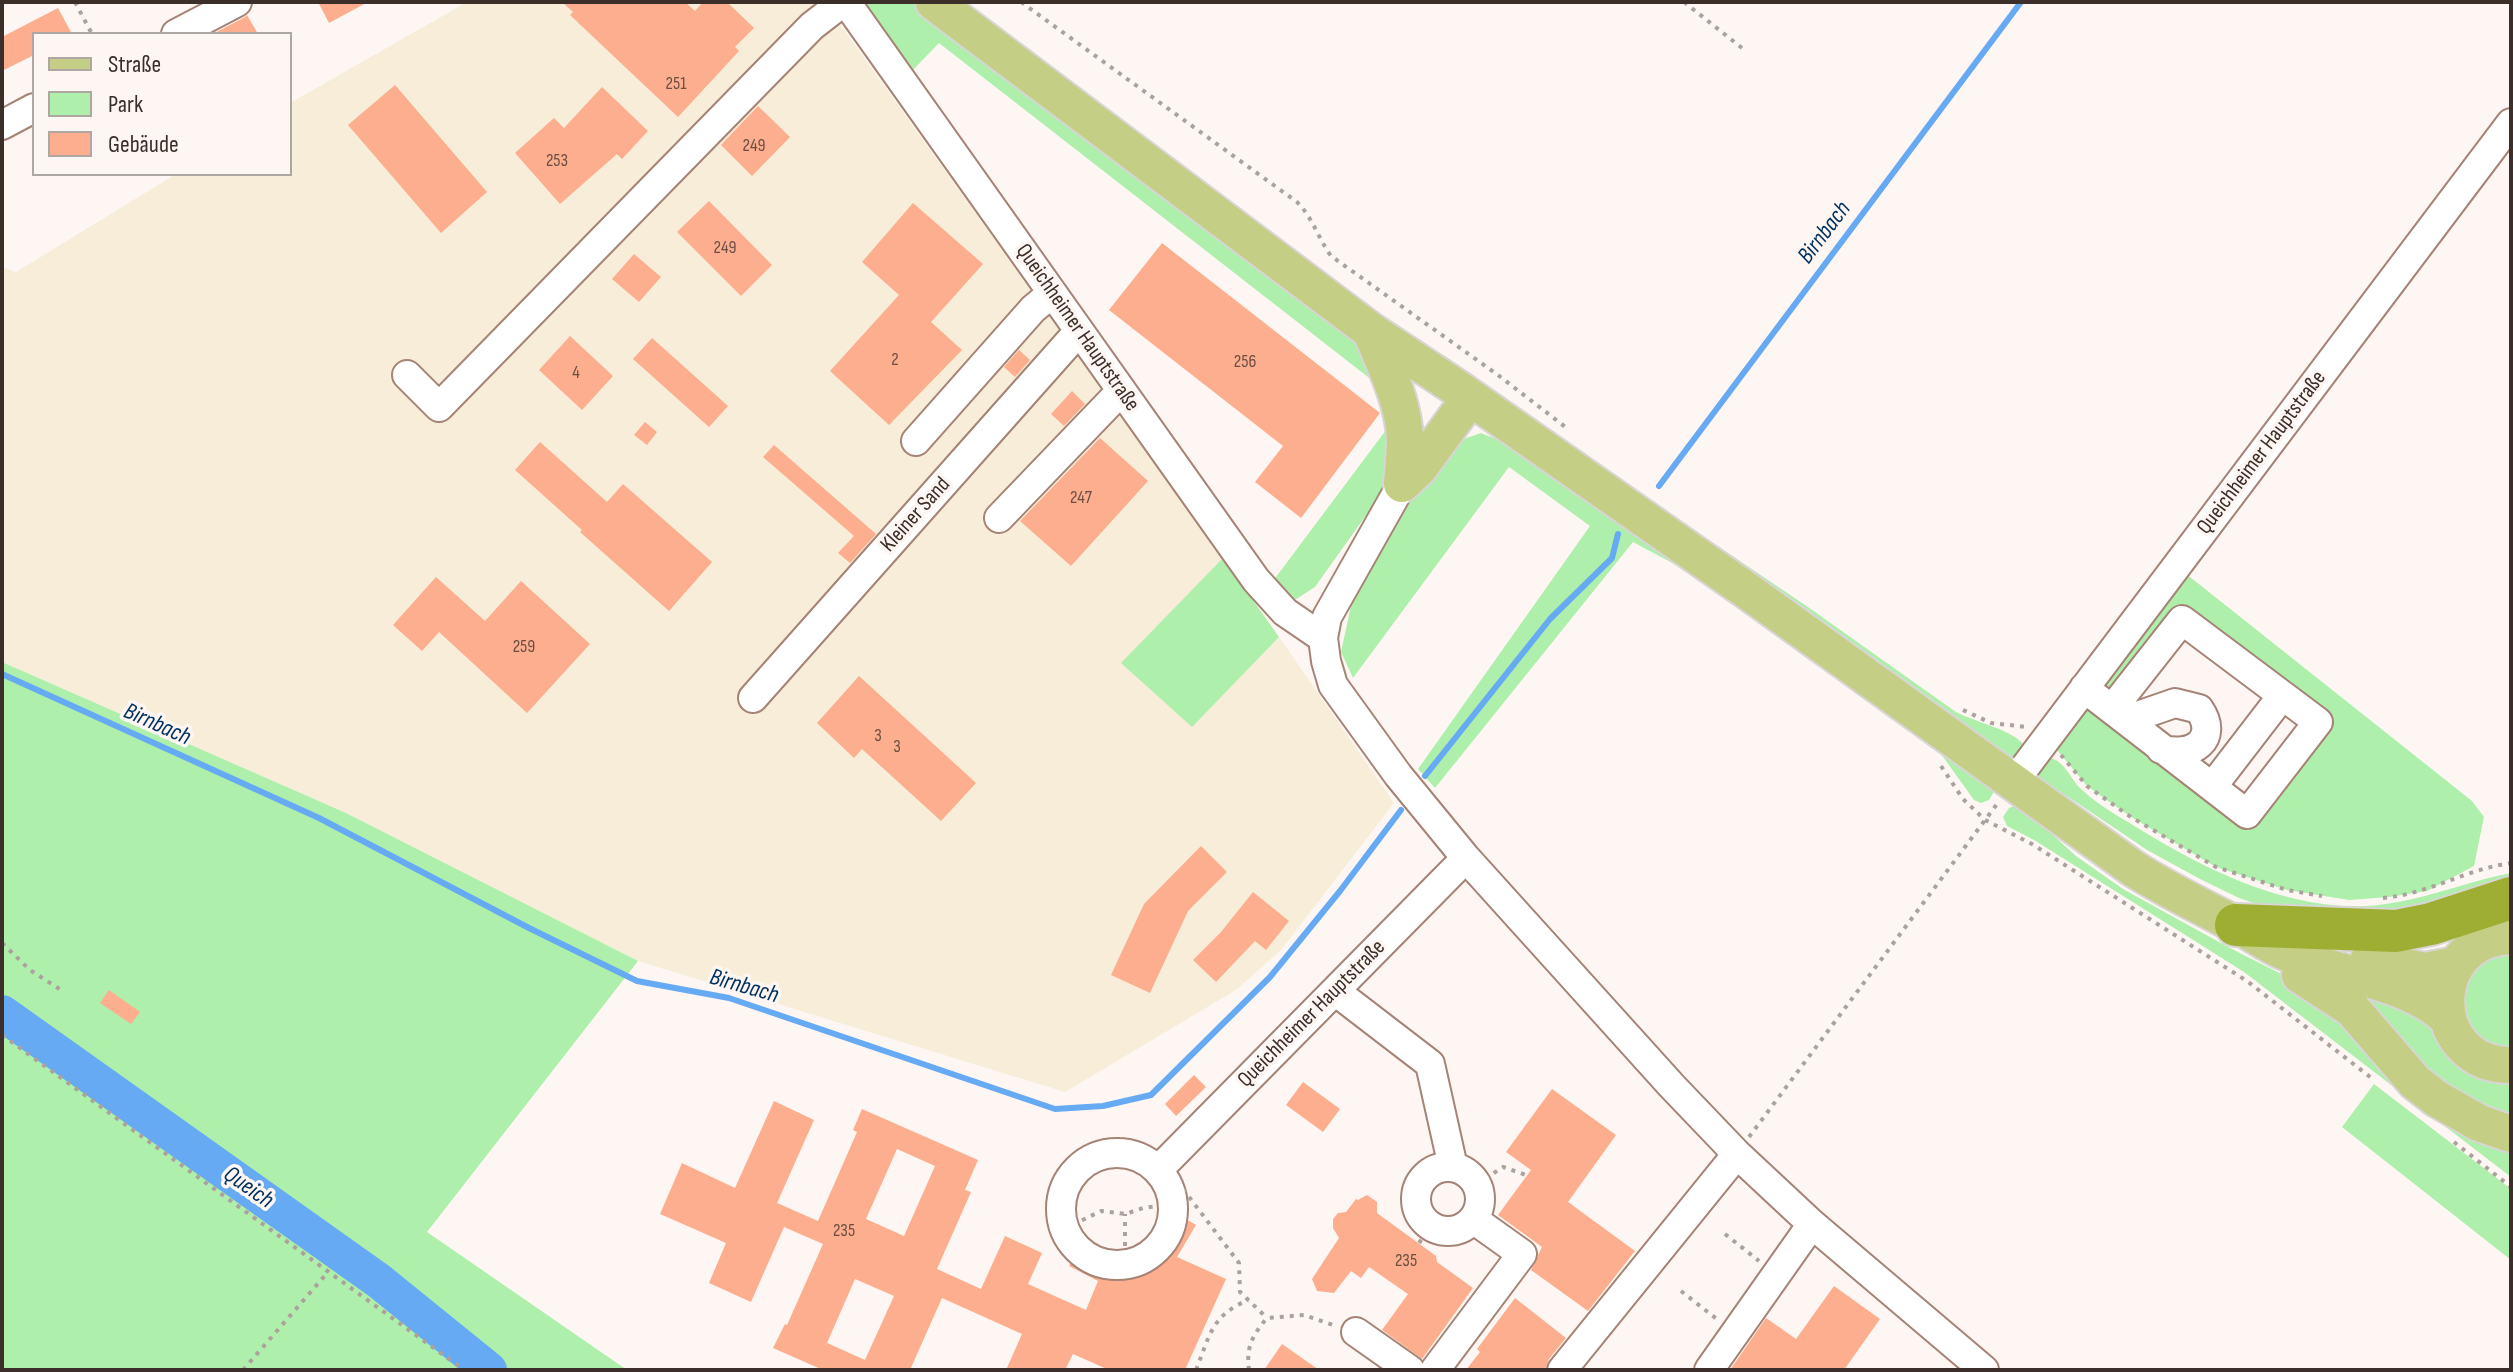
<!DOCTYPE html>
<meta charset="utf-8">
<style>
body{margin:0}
#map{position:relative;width:2513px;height:1372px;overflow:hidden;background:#fef6f3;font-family:"Sofia Sans Condensed",sans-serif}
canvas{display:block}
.frame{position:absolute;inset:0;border:4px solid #3c2e28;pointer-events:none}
.legend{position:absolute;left:32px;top:32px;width:260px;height:144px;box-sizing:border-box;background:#fef6f3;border:2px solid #b0a6a2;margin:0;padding:10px 14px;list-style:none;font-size:24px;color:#3c2e28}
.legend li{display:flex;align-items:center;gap:16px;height:40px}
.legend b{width:40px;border:2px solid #b0a6a2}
</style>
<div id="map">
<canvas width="2513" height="1372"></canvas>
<div class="frame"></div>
<ul class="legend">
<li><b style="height:10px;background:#c4ce84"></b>Straße</li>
<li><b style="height:22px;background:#aeefac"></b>Park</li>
<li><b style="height:22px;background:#fcae8e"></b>Gebäude</li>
</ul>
</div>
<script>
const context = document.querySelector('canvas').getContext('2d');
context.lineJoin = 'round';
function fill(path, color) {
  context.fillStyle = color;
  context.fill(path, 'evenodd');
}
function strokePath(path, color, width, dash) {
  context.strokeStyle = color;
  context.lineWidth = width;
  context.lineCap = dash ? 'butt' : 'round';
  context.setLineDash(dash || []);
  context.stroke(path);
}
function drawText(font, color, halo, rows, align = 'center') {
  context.font = font + ' "Sofia Sans Condensed",sans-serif';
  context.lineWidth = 7;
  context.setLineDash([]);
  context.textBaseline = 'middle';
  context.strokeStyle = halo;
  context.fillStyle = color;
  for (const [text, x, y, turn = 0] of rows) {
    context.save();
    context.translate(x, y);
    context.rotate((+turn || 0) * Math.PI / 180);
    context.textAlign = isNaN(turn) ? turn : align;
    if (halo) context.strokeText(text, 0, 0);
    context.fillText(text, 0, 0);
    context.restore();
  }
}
const commercial = new Path2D(`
 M467,2H824L1223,558L1122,663L1192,726L1279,637L1394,803L1281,950L1236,990L1065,1092L638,961L346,813L2,662V267L16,272L176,174H290V103Z`);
const green = new Path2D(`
 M859,2H913L1381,357L1398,418L1389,483L1315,587L1290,603L1273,581L1386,430L1377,384L939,43L912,71Z
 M1481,433L1518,448L1995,790L1989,800L1981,803L1974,800L1941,754L1687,571L1633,542L1435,788L1418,769L1590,526L1509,467L1353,678L1341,652L1352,601L1402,514L1452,443Z
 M1654,503L1808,607L1956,712C1975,722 2013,730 2024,745L2012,765L1651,508Z
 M1223,558L1279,637L1192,727L1121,663Z
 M2185,573L2472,801L2484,817L2474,866L2427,891L2389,897L2349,900L2287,890L2216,867L2131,817L2087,786L2047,738L2084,688L2247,821L2324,722L2179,611L2111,701L2103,683Z
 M2,662L346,813L638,961L427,1232L627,1370H2Z
 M2049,758C2064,760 2069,776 2079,787C2093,801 2111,812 2128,822C2206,871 2303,921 2398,902C2437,895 2473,880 2511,873V887L2413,916L2274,910L2239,898L2200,879L2147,850L2070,798L2034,779L2037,764Z
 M2019,804L2076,856L2123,889L2228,947L2315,991L2511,1143V1177L2244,972L2034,840L2007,826L2003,817L2009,808Z
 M2504,947H2511V1050C2468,1043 2459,1015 2466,977Z
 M2337,978L2374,990L2511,1075V1118L2447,1091Z
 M2374,1084L2511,1189V1260L2342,1127Z`);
const stream = new Path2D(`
 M1659,486L2021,2
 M2,674L319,818L529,928L637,981L729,998L1055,1109L1103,1106L1151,1095L1270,977L1340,891L1401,810
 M1425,776L1550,619L1612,558L1618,534`);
const river = new Path2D(`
 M2,1013L379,1281L489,1370`);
const building = new Path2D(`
 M318,2H368L329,23Z
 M562,2H685L695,11L703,2H727L754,28L735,47L739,51L678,117L570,15L573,12Z
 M58,8L72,34H34V55L2,71V37Z
 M247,15L258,34H213L245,17Z
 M395,85L487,192L441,233L348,125Z
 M602,87L648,131L622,159L617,154L560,204L515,153L554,118L564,128Z
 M758,106L790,137L752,176L721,145Z
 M709,201L772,265L741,296L677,232Z
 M913,203L983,264L931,322L962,350L889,425L830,371L899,295L862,262Z
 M1162,243L1380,413L1301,518L1255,482L1283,446L1109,310Z
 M634,254L661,277L639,302L612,279Z
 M570,336L613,376L582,410L539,370Z
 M652,338L728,406L709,427L633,359Z
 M1019,350L1030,360L1015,377L1004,367Z
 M1072,391L1085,404L1064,426L1051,414Z
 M645,422L657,432L647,445L634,435Z
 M1100,438L1148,481L1071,566L1020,521Z
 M540,442L607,502L623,484L712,562L669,611L580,532L582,530L515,470Z
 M774,445L876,534L850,563L838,553L854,536L763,457Z
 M436,577L485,621L521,581L590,644L527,713L439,632L422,651L393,625Z
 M859,676L976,783L941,821L862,749L854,758L817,723Z
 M1201,846L1227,872L1188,911L1150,993L1111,975L1144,904Z
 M1253,892L1289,921L1266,950L1255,941L1216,982L1193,960L1221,932Z
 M109,990L140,1012L131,1024L100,1003Z
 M1194,1075L1206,1087L1176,1116L1165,1104Z
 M1303,1082L1340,1109L1323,1132L1286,1105Z
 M1552,1089L1616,1135L1568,1202L1635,1251L1588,1311L1531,1270L1542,1247L1498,1215L1531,1170L1506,1152Z
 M774,1101L814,1120L777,1203L818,1221L857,1132L853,1130L862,1109L978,1160L965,1190L971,1192L937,1269L981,1289L1005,1236L1042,1253L1028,1284L1086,1310L1098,1281L1069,1266L1070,1264L1118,1271L1135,1270L1162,1252L1184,1218L1196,1225L1177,1257L1226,1279L1185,1370H1109L1073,1354L1065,1370H1006L1022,1334L942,1298L910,1370H823L773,1348L785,1324L787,1325L823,1244L784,1227L751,1302L709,1283L726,1243L660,1214L682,1163L735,1188ZM897,1149L935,1166L904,1236L866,1219ZM855,1279L894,1296L865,1360L827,1343Z
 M1367,1195L1377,1202V1213L1436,1256L1437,1262L1473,1288L1422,1359L1382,1330L1408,1294L1369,1267L1361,1278L1351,1271L1334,1293L1317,1291L1312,1279L1339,1238L1333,1228V1219L1338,1213L1346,1212L1356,1199L1358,1200Z
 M1834,1286L1880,1319L1844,1370H1730L1766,1318L1796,1339Z
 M1515,1298L1566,1338L1549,1359L1545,1369L1466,1370L1480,1352L1477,1349Z
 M1282,1344L1319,1370H1264Z`);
const path = new Path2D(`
 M75,2L92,34
 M1021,2L1297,202C1313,218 1318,238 1331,256L1498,375L1568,429
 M1684,2L1742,48
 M1963,710L1991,723L2027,727
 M2061,755L2087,786L2131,817L2216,867L2287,890L2322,896
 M1941,766L1963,799L1985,820L2032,844L2247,981L2374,1080
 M2383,898C2429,894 2466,869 2511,863
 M2,943L30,970L61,990
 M2,1035L464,1370
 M1749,1137L1997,804
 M2454,1142L2511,1187
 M1177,1181L1239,1263L1240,1292L1267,1318
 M1477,1184L1503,1167L1526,1175
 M1064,1229L1101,1211L1125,1214L1143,1208L1173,1204
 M1725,1234L1759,1261
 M1419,1243L1432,1226
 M1125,1266V1214
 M1681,1291L1718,1320
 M243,1370L328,1272
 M1196,1370C1210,1335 1211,1316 1248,1300
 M1249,1370C1246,1347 1252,1336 1267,1318L1304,1315L1336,1326`);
const minor = new Path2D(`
 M846,2L1256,580L1285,612L1323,638
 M176,34L237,2
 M2,125L34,108
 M407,375L439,407L812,26L843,2
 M916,441L1033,309L1052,293
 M1402,484L1327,617L1323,638L1326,661L1333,685L1398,775L1466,858L1671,1085L1737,1154L1812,1224L1984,1370
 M999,518L1121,391
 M2084,688L2247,814L2318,722L2182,620L2112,709
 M753,698L1079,331
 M2126,720L2175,703L2199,709C2220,739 2192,759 2161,749
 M2013,783L2511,123
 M2212,787L2282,696
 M1335,991L1430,1064L1453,1167
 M1061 1209a56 56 0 1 1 112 0a56 56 0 1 1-112 0Z
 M1416 1199a32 32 0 1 1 64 0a32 32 0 1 1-64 0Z
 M1158,1170L1466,858
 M1356,1332L1410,1370
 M1435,1370L1522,1254L1473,1219
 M1562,1370L1737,1154
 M1709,1370L1812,1224`);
const major = new Path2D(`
 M934,2L1371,331L1457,388L1746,590L2134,869C2167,890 2202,907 2237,925C2253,933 2268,945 2285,952C2333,975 2412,981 2448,1019
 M1371,331C1385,366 1404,402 1405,440C1405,455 1403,470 1402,484
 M1402,484L1419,468L1470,398
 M2511,936C2423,939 2426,1066 2511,1065
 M2369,959L2425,971L2456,965
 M2300,975L2352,1009L2415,1082L2437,1099L2479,1123L2511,1134`);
const highway = new Path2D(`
 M2236,925L2396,931L2431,924L2511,898`);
const numberNames = [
 ["251",676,84],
 ["249",754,146],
 ["253",557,161],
 ["249",725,248],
 ["2",895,360],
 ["256",1245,362],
 ["4",576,373],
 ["247",1081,498],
 ["259",524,647],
 ["3",878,736],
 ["3",897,747],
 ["235",844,1231],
 ["235",1406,1261]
];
const streetNames = [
 ["Queichheimer Hauptstraße",1077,328,55],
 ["Queichheimer Hauptstraße",2262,453,-53],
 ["Kleiner Sand",916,515,-48],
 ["Queichheimer Hauptstraße",1312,1014,-45]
];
const waterNames = [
 ["Birnbach",1825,233,-53],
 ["Birnbach",157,725,24],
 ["Birnbach",744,987,16],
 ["Queich",248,1188,35]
];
fill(commercial, '#f7edd8');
fill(green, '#aeefac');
strokePath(stream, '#66aaf3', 6);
strokePath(river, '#66aaf3', 36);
fill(building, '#fcae8e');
strokePath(minor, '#a58375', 32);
strokePath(major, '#d8d5d4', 40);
strokePath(highway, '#d8d5d4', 46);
strokePath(path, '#aca19d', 4, [4, 6]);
strokePath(minor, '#fff', 28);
strokePath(major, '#c4ce84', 36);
strokePath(highway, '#9dae32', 42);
drawText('18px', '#6c4e42', null, numberNames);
drawText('22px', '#3c2e28', '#fef6f3', streetNames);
drawText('italic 24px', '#00315f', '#fef6f3', waterNames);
</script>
